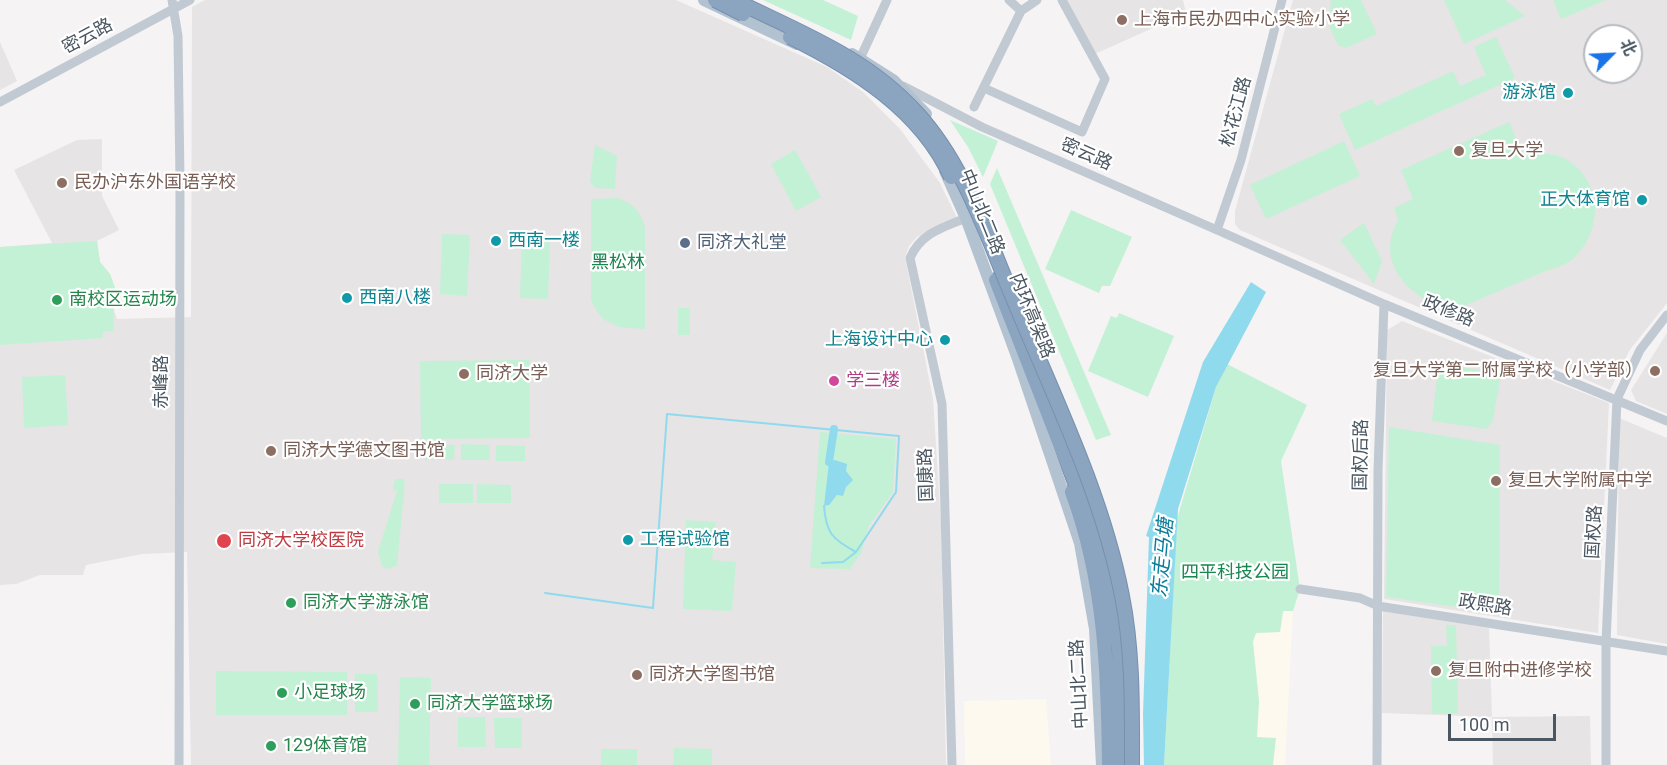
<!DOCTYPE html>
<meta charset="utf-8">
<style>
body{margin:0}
#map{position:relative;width:1667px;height:765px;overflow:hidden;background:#f5f3f3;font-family:Roboto,"Noto Sans SC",sans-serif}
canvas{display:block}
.north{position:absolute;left:1583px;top:24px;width:60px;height:60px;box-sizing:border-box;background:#fff;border:2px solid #b7bbc0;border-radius:50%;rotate:66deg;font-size:16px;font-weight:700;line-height:24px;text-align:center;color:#4a5661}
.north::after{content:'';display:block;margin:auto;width:21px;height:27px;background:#1a73e8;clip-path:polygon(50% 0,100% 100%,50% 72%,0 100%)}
.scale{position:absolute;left:1448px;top:714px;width:108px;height:27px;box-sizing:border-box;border:3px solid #4a5661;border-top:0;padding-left:8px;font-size:18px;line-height:21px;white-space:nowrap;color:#4a5661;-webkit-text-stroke:4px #fff;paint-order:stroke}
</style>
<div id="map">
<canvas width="1667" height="765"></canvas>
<div class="north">北</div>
<div class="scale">100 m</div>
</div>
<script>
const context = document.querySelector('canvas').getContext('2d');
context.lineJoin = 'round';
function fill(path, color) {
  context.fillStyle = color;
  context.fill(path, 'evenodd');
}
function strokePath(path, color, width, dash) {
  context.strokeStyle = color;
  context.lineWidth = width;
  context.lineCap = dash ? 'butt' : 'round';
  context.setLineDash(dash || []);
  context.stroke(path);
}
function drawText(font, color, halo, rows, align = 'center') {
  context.font = font + ' Roboto,"Noto Sans SC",sans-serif';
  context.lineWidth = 4.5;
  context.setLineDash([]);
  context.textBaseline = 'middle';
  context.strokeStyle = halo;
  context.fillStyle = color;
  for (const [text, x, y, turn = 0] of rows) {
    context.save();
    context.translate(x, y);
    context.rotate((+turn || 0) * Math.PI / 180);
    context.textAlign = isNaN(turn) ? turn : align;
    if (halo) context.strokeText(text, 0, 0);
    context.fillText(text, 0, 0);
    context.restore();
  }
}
const commercial = new Path2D(`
 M1284,611H1293L1285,765H1273L1275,738H1257L1259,701L1253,642L1255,633L1280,632Z
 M1046,699L1051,765H965L964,701Z`);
const education = new Path2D(`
 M205,0H676L827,67L863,92L900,129L940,183L958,220L917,237L909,246L905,257L933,399L941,525L946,765H191L187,552L142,554L86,565L83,575H40L16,584L0,585V247L52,243L14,170L77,140L102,139V196L119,230L97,241L100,262L110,274L115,288L114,311L117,319L191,317L192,7Z
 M1065,0H1183L1186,13L1095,54Z
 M1293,0H1667V303L1629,351L1610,390L1240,230L1235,224V211ZM1595,36H1631V72H1595Z
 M0,42L17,81L0,90Z
 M1402,321L1609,403L1598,633L1384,599L1387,330Z
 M1667,333V414L1636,401L1631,390Z
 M1619,418L1667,438V644L1617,635Z
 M1383,611L1489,628L1492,717L1382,713Z
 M1590,716L1591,765H1493L1492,717Z`);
const green = new Path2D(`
 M763,0H823L858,16L851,40Z
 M1331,0H1361L1377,34L1346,48L1338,45L1329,26Z
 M1444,0H1505L1525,16L1464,44Z
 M1553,0H1606L1561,19Z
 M1496,37L1515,78L1355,150L1339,114L1372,99L1376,106L1453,71L1460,86L1486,75L1474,47Z
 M950,120L998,141L983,177L968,147Z
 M1509,122L1522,152L1541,144L1546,154C1564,154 1581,167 1589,184C1602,209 1593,240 1573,259C1566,265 1552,269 1543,272C1514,285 1484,297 1455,310C1412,302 1373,264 1398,220L1394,208L1413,199L1401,170Z
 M1344,141L1360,176L1266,219L1250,185Z
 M595,145L617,156L615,189L595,188L590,181Z
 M795,150L821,197L796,211L771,164Z
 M997,168L1111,435L1096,440L990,184Z
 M618,198C634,204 640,211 645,227V329L619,327L603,319L595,308L591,299V199Z
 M1071,210L1132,237L1110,286H1102L1099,293L1045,269Z
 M1364,223L1382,261L1374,284L1340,240Z
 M442,234L470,235L467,296L440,294Z
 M522,237L550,239L548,299L520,298Z
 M97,241L100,262L110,274L115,288L113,331L103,332V338L0,345V247Z
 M678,308H690V335H678Z
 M1119,313L1174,336L1148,397L1088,371L1111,316L1117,318Z
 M529,360L530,438L421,439L420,361Z
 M1439,362L1501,375L1493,419L1487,429L1432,421Z
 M1227,364L1307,405L1281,461L1300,589L1293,611H1283L1280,632L1256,633L1253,642L1259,701L1257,737L1276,738L1273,765H1164L1177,519L1216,387Z
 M65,375L68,425L24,428L22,377Z
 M1389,427L1500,445L1499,613L1386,597Z
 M820,432L896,439L893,492L869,525L861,553L850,569L810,568Z
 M425,444L455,445L454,460H425Z
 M461,444L490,445V460H461Z
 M496,445L525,446V461H496Z
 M395,479H403L405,482L397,565L389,569L382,566L378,552L397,491L393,489Z
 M439,484H473V503H439Z
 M477,484L511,485V503H477Z
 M686,520L716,522L712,560L736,562L732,611L683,609Z
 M1446,625H1456L1458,713L1432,714L1431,646H1447Z
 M216,671L347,672V715H216Z
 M355,674H377L378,712H355Z
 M400,677L431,678L429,765H398Z
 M458,717H485L486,747H458Z
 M494,718H522V748H495Z
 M674,748L712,749V765H673Z
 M601,749H637V765H601Z`);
const water = new Path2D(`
 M1251,282L1266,292L1216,387L1178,509L1164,765H1144L1143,714L1149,537L1146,536L1203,362Z
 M835,460L847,464L846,471L853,480L846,487L843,496L837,495L829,505L824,506L829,462Z`);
const stream = new Path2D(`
 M824,506C826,533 832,539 856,552
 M545,593L653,608L667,414L899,436L896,492L856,552L843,562L822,563`);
const canal = new Path2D(`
 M829,462L834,429`);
const minor = new Path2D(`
 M172,0L178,36L180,181L179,765
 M1009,0L1021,11
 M858,63L887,0
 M903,86L982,127L1217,230L1384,304L1667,421
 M984,88L1082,132L1105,79L1062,0
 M0,102L190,0
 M974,107L1021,11L1037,0
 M1217,230L1241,160L1282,0
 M1300,589L1360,598L1378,606L1667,651
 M952,765L942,404L910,258C921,233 942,228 966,218
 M1377,765L1378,470L1384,304
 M1606,765V642L1617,399L1640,350L1667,315`);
const major = new Path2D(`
 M704,0L797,44
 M852,54L893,80L926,114
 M945,171L966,218L1018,359L1080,543L1095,629L1102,765`);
const highway = new Path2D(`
 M996,280L1103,554L1119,648L1123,765
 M1072,492C1105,581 1108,672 1109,765`);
const highwayBridge = new Path2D(`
 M715,0L743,14
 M734,0C799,32 866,57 916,112C964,164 986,234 1013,298C1053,395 1102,493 1122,596C1133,651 1132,708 1132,765
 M790,37C853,68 921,110 951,177`);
const markers = [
 [1122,20,6,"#8d6e63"],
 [1568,93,6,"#0f9aa8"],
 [1459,151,6,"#8d6e63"],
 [62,183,6,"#8d6e63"],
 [1642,200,6,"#0f9aa8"],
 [496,241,6,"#0f9aa8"],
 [685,243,6,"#5c6f8a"],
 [347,298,6,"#0f9aa8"],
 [57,300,6,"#2e9e5b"],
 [945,340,6,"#0f9aa8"],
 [1655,371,6,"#8d6e63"],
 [464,374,6,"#8d6e63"],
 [834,381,6,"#d1479c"],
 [271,451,6,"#8d6e63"],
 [1496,481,6,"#8d6e63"],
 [628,540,6,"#0f9aa8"],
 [224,541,8,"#e0444e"],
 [291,603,6,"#2e9e5b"],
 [1436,671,6,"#8d6e63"],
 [637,675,6,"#8d6e63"],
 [282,693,6,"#2e9e5b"],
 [415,704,6,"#2e9e5b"],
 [271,746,6,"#2e9e5b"]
];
const educationNames = [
 ["上海市民办四中心实验小学",1134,20],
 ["复旦大学",1471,151],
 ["民办沪东外国语学校",74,183],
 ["复旦大学第二附属学校（小学部）",1643,371,"right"],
 ["同济大学",476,374],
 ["同济大学德文图书馆",283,451],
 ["复旦大学附属中学",1508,481],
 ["复旦附中进修学校",1448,671],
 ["同济大学图书馆",649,675]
];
const streetNames = [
 ["密云路",88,37,-28],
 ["松花江路",1237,112,-75],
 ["密云路",1086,155,24],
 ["中山北二路",981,212,68],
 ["政修路",1448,312,22],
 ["内环高架路",1031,316,68],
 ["赤峰路",162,382,-90],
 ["国权后路",1362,455,-89],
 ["国康路",927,475,-92],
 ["国权路",1595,532,-87],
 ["政熙路",1485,606,9],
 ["中山北二路",1080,684,-93]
];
const cultureNames = [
 ["游泳馆",1556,93],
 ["正大体育馆",1630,200],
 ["西南一楼",508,241,"left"],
 ["西南八楼",359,298,"left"],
 ["上海设计中心",933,340],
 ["工程试验馆",640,540,"left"]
];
const serviceNames = [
 ["同济大礼堂",697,243]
];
const parkNames = [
 ["黑松林",618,263],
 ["四平科技公园",1235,573]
];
const leisureNames = [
 ["南校区运动场",69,300],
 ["同济大学游泳馆",303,603],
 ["小足球场",294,693],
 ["同济大学篮球场",427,704],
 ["129体育馆",283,746]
];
const hotelNames = [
 ["学三楼",846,381]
];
const healthNames = [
 ["同济大学校医院",238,541]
];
const waterNames = [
 ["东走马塘",1164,558,-85]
];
fill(commercial, '#fdf9ef');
fill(education, '#e6e4e5');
fill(green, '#c3f1d5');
fill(water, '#90daee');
strokePath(stream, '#90daee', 2);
strokePath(canal, '#90daee', 8);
strokePath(highway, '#7690ad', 16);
strokePath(minor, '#c1cad2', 9);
strokePath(major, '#b3c2d1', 12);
strokePath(highway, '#8ba5c1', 14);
strokePath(highwayBridge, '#7690ad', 16, []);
strokePath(highwayBridge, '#8ba5c1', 14);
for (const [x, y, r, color] of markers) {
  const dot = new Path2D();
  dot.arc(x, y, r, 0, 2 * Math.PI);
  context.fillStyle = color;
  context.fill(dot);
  strokePath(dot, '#fff', 2);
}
drawText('18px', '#785e54', '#fff', educationNames, 'left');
drawText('18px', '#4a5661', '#fff', streetNames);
drawText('18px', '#0d838f', '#fff', cultureNames, 'right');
drawText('18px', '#4e5e75', '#fff', serviceNames, 'left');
drawText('18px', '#17864f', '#fff', parkNames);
drawText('18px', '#27864d', '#fff', leisureNames, 'left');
drawText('18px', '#b23c85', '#fff', hotelNames, 'left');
drawText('18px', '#be3a42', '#fff', healthNames, 'left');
drawText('italic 20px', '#0c7c9b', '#fff', waterNames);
</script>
